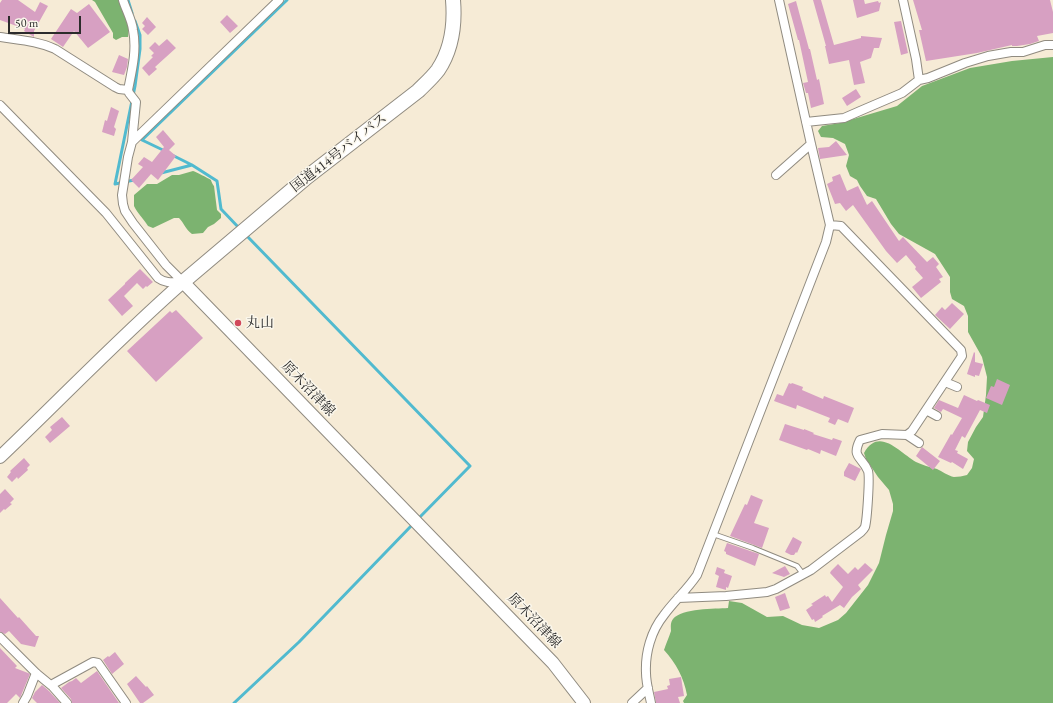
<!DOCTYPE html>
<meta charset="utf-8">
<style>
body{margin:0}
#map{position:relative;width:1053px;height:703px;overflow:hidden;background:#f6ebd6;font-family:"EB Garamond",serif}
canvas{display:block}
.scale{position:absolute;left:8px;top:16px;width:73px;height:18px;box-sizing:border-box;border:2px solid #2b2b2b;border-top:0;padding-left:5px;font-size:12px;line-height:14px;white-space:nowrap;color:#2b2b2b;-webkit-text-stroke:3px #fbf7ec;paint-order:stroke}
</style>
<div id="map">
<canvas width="1053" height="703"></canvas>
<div class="scale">50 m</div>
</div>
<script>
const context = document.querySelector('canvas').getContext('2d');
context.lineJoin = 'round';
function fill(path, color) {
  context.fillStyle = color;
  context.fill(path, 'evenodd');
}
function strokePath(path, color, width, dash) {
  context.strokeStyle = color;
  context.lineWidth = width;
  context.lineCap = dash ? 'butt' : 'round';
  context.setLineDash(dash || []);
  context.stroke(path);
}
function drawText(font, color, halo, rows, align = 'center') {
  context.font = font + ' "EB Garamond","Noto Serif JP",serif';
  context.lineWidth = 3;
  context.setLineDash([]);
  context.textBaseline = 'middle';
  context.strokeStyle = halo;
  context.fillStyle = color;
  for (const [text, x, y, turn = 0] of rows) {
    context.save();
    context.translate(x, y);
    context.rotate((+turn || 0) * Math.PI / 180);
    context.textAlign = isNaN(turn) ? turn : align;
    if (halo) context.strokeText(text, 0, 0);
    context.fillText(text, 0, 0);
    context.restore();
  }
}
const forest = new Path2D(`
 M92,0H119L129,27L128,37H122L116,40L113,38V33L95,2Z
 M1053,57V703H684L683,701L687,695C684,678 676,663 664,650C666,644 669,637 671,631C671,627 670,623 673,619C682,608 715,609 728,608L729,601L742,603L767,617L783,616L802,625L819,628L838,620L846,613L868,585L879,563L886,535L893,511V504L889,490L878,477L866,459L864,453C879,426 900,453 916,462C922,465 930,467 937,469C942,471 948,476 954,477C958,477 963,476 967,475L972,468L974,459L967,451L968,442L976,427L983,417L986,395L987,377L982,357L968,332V316L964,306L952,299L950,292V277L935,254L899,234L891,224L876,199L867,196L860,186L857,180L850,176L846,166L849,155L845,144L833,138L821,137L818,131L822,126L840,123L897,106L922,86L970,68L1012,61Z
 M193,171C196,172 208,178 211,180C211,181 213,185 214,186L217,210L221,214V218L214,224L208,227L203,233L192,234C186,230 184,223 179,218H174L153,228L148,226C144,219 137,213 134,206C134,203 134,198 134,195L147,184H157L172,175H179Z`);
const stream = new Path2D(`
 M128,0L132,13
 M165,151L142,140L287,0
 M172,155L192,165L217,181L221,209L240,229
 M161,173L192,165
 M134,180L115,184L135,86L140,49V35L135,21
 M246,235L470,466L417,520
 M234,703L299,642L413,524`);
const building = new Path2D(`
 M2,0H18L35,12L40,2L48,6L34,31V37L24,31L25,29L0,20V3Z
 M813,0H821L834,45L861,38V36L882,38L879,48H874L871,58L860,62L865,83L854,85L849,60L829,64L825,46H826Z
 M853,0H864L865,4L878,1L879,3L881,2L879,11L857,18Z
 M913,0H1050L1053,12V33L1037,36L1039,41L1030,44L1017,46H1012V45L977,53L926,61L919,30H922Z
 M796,1L809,49H810L817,80L819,79L824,104L811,108L808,93H806L803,83L808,82L799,40H798L788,4Z
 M89,4L110,32L88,48L74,31L63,47L51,39L71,9L77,13Z
 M227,15L238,26L230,33L220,22Z
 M147,17L156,27L148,35L142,29L145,26L142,23Z
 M901,21L908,53L901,55L894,22Z
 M167,39L176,48L155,67L157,69L149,76L142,68L153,57L151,56L154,53L149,48L155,42L159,46Z
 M119,55L128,59L127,67L124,75L112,72Z
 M856,89L861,97L847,106L842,98Z
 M111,107L119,111L114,127L116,129L114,136L102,132L105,120L107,121Z
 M163,130L175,144L169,150L176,156L158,180L151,174L139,188L131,180L143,167L138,164L144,157L152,162L164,147L156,137Z
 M836,141L847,155L820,159L818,148L829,147Z
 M840,174L847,191L858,186L867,205L872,201L899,241L903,237L927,262L933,257L939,264L936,267L943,277L939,279L941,282L921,298L912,287L923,278L915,269L916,267L906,255L897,263L886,251L853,205L846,211L840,203L835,204L827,184L833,181L832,177Z
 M140,269L153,282L147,287L146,286L143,289L137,283L124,296L133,306L122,316L108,300L125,284V283Z
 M952,303L964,314L950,329L935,315L942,307L945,310Z
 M176,310L203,338L156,382L127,351L170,311L172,313Z
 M974,352L975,353V362L983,364L979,376L975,375V377L967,374Z
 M997,379L1010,385L1002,405L986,398L991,386L994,387Z
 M789,383L791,384L792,383L803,387L802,390L823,399L824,396L854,408L848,423L838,419L835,425L828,422L830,418L797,405L796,409L774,401L777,394L783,396Z
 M964,395L977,401L978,400L990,405L987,413L980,410L965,438L962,436L955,450L958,451L957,453L968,459L963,469L952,462L951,463L938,457L951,434L952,435L962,418L943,409L941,412L934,408L939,400L958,408Z
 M62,417L70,426L50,443L45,437L52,430L50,427Z
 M785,424L804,430V429L814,433L813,434L832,440L833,438L842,441L836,456L821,450L820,454L808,449L807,450L779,440Z
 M922,447L940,461L933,470L916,456Z
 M24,458L30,465L27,468L28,470L18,479L17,477L12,482L7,477L11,472L10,471Z
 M849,463L861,469L855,481L844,476V472Z
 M5,489L14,499L10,503L12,504L5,510L4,509L0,513V494Z
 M751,495L763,500L754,523L769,528L762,548L730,536L745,504L747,505Z
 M793,537L802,542L797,553L796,552L794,555H791L785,552Z
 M727,543L759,554L755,566L726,554V552L724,551Z
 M865,563L873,570L858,585L861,589L852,597L844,608L840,605L822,616L823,617L815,622L814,619L812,620L806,610L813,605L811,604L825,595L826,597L828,596L832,602L843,587L830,573L831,571L838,564L848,574L855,567L858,570Z
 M785,566L790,574L784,577L772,573Z
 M717,567L725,570L724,573L732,576L728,588L726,587V590L716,587L719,576L715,574Z
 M785,593L790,608L780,611L775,597Z
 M0,598L18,618L19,617L36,636H39L35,647L21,644L9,631L5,634L0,632Z
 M0,648L17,666L15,668L28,673L30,674L20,698L16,694L7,703H0Z
 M115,652L124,664L112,674L103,660L108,656L109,657Z
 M97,671L119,703H72L71,699L61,688L69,682L72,681L76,678L81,683Z
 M136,676L146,687L147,686L154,695L143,703H140L127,684Z
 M681,677L684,696L678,697L680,703H656L654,692L668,689L667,686L670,685L669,679Z
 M42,685L49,691L60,703H37L32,698L35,692Z`);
const service = new Path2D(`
 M713,534L753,548L797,566L803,574`);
const minor = new Path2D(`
 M123,0C126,10 132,20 133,30C137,50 132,70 128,90
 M903,0L916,59L919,80
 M0,37C19,40 38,41 55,49L115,87L119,89L128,90L129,93L136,102L132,142
 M0,105L106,213L158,278C166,284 174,282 183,282
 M806,122L844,118L860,111L902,93L919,80L928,78L965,63L988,56L1011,52H1023L1045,45H1053
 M776,175L811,144
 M183,282L166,265L133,223L125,211L123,204L122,195L128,157L132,142L279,0
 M945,382L957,387
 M926,410L937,416
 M907,435L919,443
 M678,598L726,596L767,592L776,589L811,570L861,532C862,531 864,529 865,527C867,520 870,477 868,471C862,456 851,458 860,440L882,434L907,435L912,431L962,356L961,350L841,226L830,225
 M0,637L36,673L53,687L67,703
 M51,685L93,662L98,663L126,703
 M23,703L27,696L36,673
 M632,703L648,688
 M651,703C649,693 646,683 646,673C645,653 651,631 664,615C674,601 687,590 697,575L826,242L830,225L811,144L779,0`);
const secondary = new Path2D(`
 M0,457C61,399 120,337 183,282L553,663L584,703`);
const trunk = new Path2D(`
 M183,282L307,177L418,91C425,84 432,78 438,70C452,49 455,24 453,0`);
const markers = [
 [238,323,4,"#d1495b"]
];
const streetNames = [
 ["国道414号バイパス",339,153,-38],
 ["原木沼津線",308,389,46],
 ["原木沼津線",534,621,46]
];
const poiNames = [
 ["丸山",246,323]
];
fill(forest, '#7cb370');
strokePath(stream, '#51bacf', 3);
fill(building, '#d7a0c2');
strokePath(service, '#908b80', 6);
strokePath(minor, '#908b80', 10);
strokePath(secondary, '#908b80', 14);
strokePath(trunk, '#908b80', 16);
strokePath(service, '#fff', 4);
strokePath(minor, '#fff', 8);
strokePath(secondary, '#fff', 12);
strokePath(trunk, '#fff', 14);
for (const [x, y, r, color] of markers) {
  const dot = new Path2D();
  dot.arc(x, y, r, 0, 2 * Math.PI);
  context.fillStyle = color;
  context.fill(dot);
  strokePath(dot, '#fbf7ec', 1.5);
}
drawText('14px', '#2b2b2b', '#fbf7ec', streetNames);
drawText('14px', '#2b2b2b', '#fbf7ec', poiNames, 'left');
</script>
